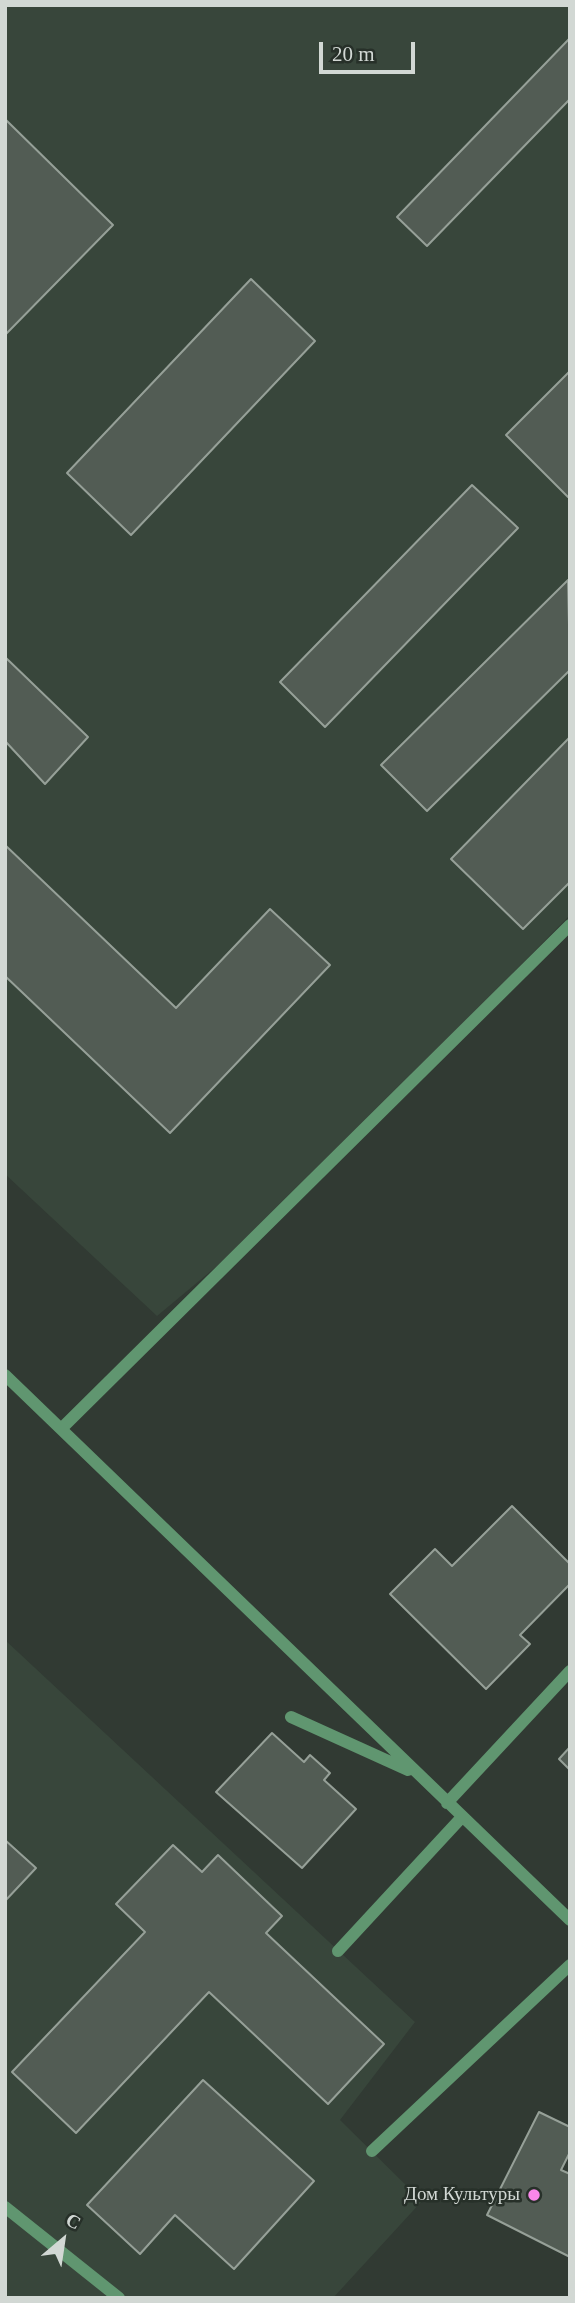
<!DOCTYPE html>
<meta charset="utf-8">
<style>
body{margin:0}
#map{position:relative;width:575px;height:2303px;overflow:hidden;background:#313a33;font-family:"Times New Roman",serif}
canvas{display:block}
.frame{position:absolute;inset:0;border:7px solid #d2d8d4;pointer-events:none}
.north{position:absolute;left:28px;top:2205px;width:70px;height:70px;-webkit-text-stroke:5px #273029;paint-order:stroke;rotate:29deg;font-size:19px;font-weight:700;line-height:28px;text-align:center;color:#d2d8d4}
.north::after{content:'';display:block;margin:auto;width:24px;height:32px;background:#d2d8d4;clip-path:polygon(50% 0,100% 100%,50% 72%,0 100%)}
.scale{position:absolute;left:319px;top:42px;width:96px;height:32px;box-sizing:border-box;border:4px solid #d2d8d4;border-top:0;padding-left:9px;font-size:21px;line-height:24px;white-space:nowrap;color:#d2d8d4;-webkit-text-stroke:5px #273029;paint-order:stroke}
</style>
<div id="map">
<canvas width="575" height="2303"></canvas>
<div class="frame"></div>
<div class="north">С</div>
<div class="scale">20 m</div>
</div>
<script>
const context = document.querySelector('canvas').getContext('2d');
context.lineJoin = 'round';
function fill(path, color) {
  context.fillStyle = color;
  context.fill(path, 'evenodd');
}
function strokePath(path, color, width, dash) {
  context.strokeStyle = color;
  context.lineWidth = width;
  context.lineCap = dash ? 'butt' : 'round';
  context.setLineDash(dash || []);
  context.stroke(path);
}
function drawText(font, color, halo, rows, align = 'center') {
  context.font = font + ' "Times New Roman",serif';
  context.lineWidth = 5;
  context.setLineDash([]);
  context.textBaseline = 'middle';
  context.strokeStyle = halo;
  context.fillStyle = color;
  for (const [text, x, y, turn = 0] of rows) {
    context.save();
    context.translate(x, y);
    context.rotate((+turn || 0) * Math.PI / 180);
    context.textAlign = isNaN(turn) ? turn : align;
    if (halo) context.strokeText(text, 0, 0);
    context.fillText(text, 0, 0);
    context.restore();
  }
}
const built = new Path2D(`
 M5,5H570V915L259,1231L157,1316L5,1174Z
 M5,1640L415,2022L340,2120L422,2201L333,2298H5Z`);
const building = new Path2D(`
 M570,38V99L427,246L397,217Z
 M5,119L113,225L5,335Z
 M251,279L315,341L131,535L67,473Z
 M570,371V495L568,497L506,435Z
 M472,485L518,528L325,727L280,682Z
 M568,580L570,670L427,811L381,765Z
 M5,657L88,737L45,784L5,741Z
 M570,737V882L523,929L451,859Z
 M5,845L176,1008L270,909L330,965L170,1133L5,976Z
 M512,1506L570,1564V1584L520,1635L530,1644L486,1689L390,1594L435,1549L452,1566Z
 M272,1733L304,1762L310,1755L330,1773L324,1780L356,1809L302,1868L216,1792Z
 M570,1747V1770L559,1759Z
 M5,1840L36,1868L5,1901Z
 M173,1845L202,1872L218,1855L282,1916L266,1933L384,2044L328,2104L209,1992L76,2133L12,2072L145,1932L116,1904Z
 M203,2080L314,2181L234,2269L175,2215L140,2254L87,2205Z
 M539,2112L570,2127V2152L561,2170L570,2174V2257L487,2215Z`);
const minor = new Path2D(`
 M5,1375L570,1920
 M62,1428L570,925
 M291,1717L408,1770
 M447,1803L570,1671
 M338,1951L462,1817
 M372,2151L570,1965
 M5,2207L119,2298`);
const markers = [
 [534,2195,7,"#f987e9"]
];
const poiNames = [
 ["Дом Культуры",520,2195]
];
fill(built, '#38463b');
fill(building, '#525c54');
strokePath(building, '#96a098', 2);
strokePath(minor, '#609670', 12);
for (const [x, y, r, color] of markers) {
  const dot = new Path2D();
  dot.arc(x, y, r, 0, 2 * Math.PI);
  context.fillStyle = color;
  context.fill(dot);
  strokePath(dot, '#273029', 2.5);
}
drawText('19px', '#d2d8d4', '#273029', poiNames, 'right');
</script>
